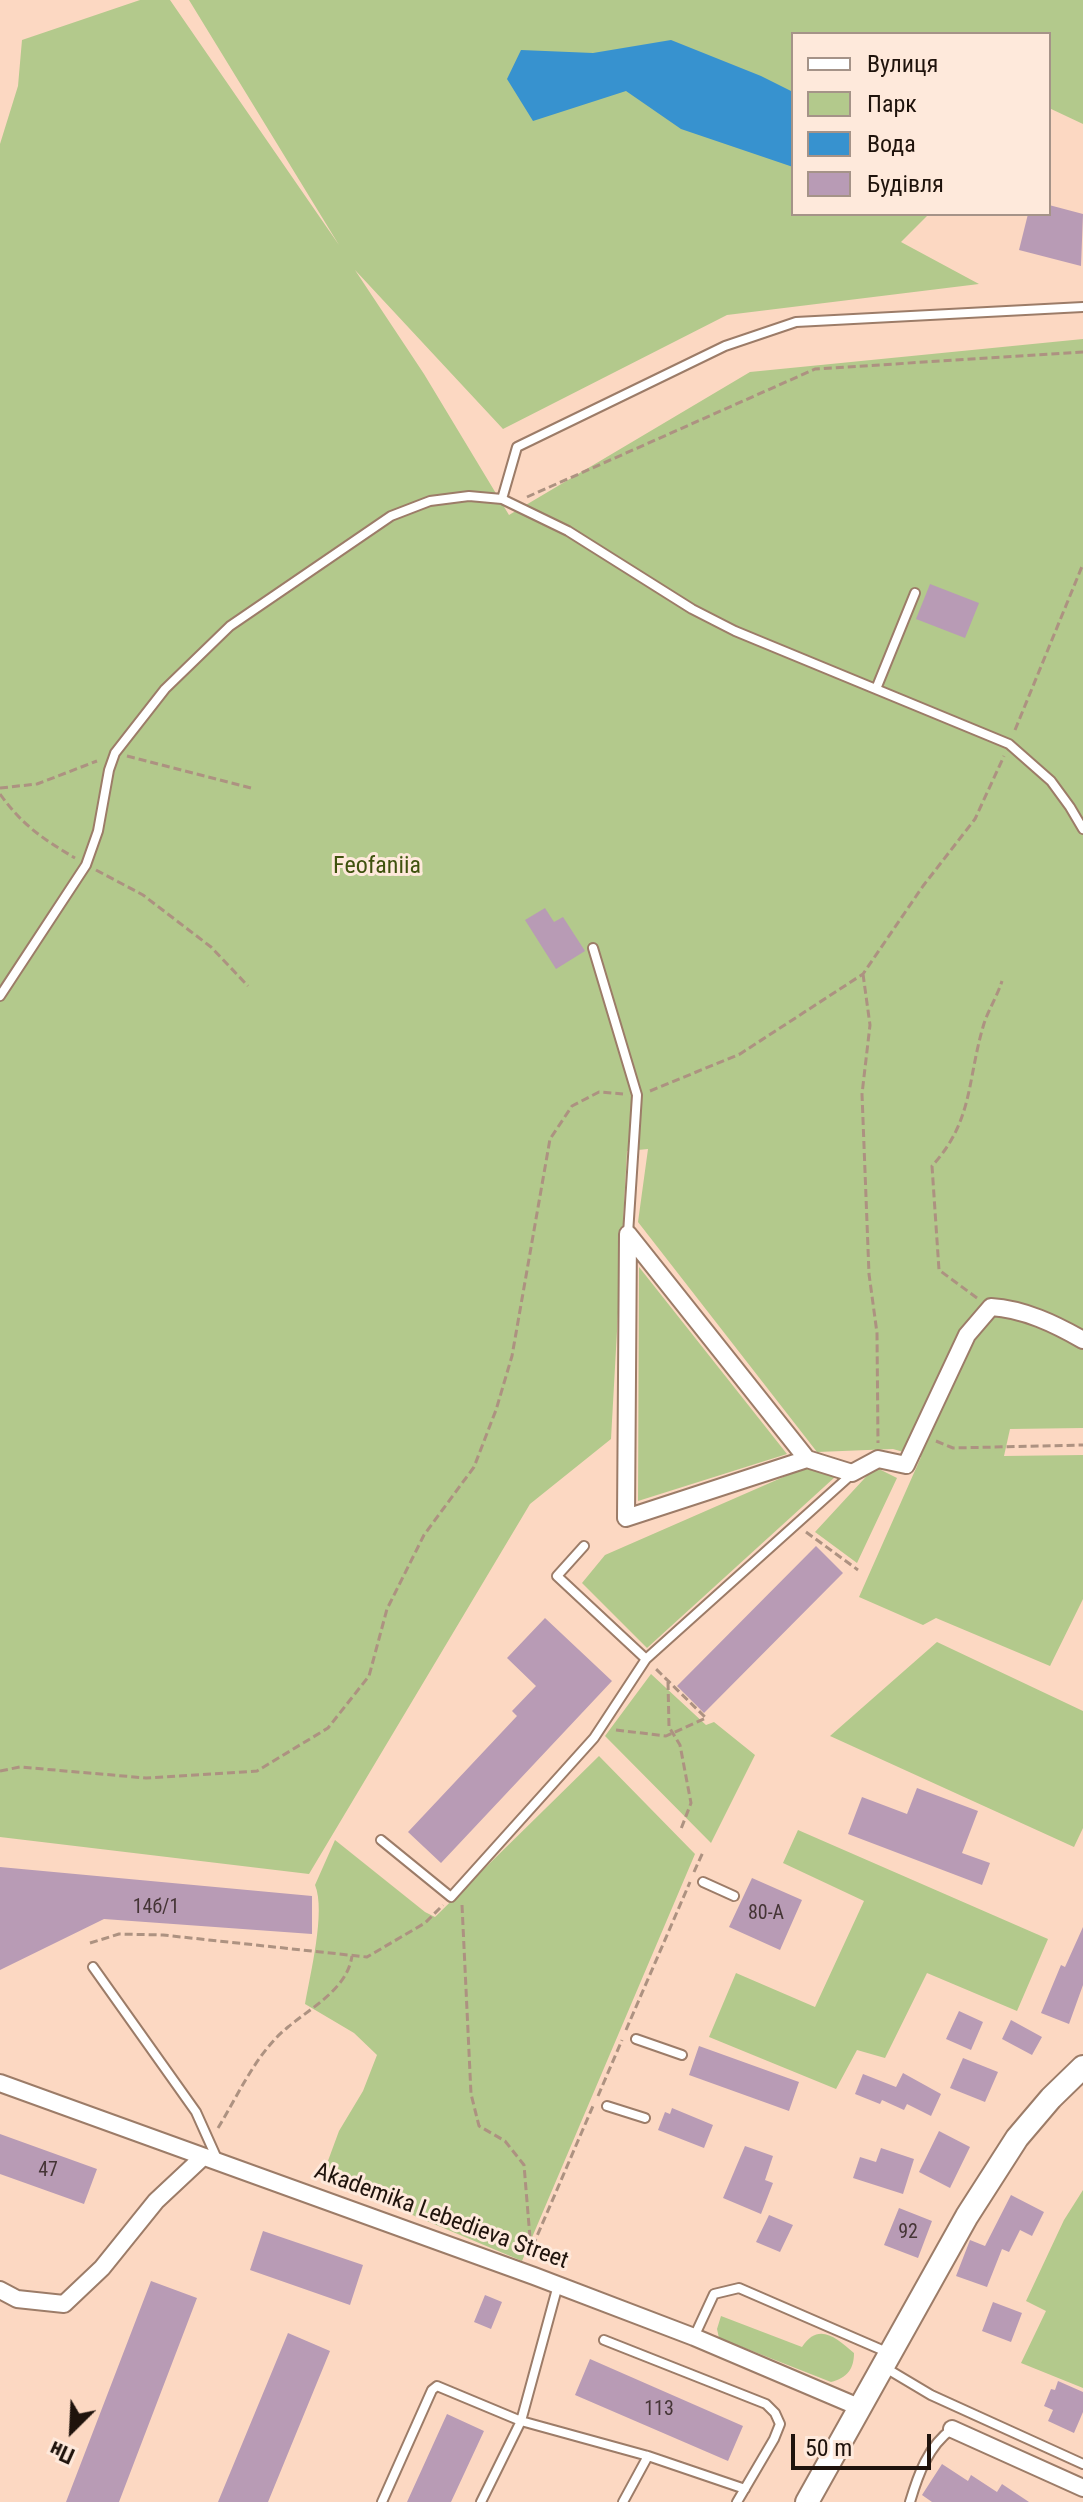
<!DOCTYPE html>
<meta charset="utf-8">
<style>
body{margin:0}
#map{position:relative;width:1083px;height:2502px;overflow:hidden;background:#fcd8c2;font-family:"Roboto Condensed",sans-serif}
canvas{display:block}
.legend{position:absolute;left:791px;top:32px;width:260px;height:184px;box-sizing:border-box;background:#fee9db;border:2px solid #a59388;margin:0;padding:10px 14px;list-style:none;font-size:24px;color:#1f130c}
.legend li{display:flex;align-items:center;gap:16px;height:40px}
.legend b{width:40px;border:2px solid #a59388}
.north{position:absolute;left:32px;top:2390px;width:80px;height:80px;-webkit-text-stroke:6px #fee9db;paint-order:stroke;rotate:204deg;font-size:22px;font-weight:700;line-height:32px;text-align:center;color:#1f130c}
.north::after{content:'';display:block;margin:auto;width:28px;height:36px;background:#1f130c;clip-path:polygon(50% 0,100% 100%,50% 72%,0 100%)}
.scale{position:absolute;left:791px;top:2434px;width:140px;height:36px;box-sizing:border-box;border:4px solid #1f130c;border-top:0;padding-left:10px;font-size:24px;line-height:28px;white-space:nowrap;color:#1f130c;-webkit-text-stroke:6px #fee9db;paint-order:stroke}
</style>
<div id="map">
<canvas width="1083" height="2502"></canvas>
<ul class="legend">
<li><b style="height:10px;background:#fff"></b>Вулиця</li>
<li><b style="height:22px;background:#b3c98c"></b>Парк</li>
<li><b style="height:22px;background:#3792cf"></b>Вода</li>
<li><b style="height:22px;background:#b89bb5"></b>Будівля</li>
</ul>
<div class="north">Пн</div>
<div class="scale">50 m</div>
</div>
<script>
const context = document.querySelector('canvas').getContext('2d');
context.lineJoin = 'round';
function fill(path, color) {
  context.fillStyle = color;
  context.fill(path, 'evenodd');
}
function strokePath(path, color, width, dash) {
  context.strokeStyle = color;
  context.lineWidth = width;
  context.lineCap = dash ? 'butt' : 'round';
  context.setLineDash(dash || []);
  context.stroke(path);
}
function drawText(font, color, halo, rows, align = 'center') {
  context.font = font + ' "Roboto Condensed",sans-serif';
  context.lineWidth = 6;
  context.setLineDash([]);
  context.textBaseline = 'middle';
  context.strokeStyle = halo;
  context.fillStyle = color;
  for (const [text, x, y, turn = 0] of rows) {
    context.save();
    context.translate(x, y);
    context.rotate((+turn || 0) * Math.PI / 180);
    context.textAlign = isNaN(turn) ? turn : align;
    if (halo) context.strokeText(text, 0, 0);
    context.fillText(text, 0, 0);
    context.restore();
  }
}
const green = new Path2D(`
 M140,0H170L339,245L189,0H1083V124L1049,108V34H793V214H929L901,242L979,284L727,315L503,429L355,270L424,374L509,515L750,372L1083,339V1428L1010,1429L1004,1456L1083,1455V1599L1050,1666L936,1618L923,1625L859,1597L921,1457L893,1449L817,1452L638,1222L648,1149L627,1151L611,1439L530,1504L309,1874L0,1837V144L18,86L22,40Z
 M639,1267L787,1454L638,1501Z
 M875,1467L897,1478L857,1563L815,1532Z
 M804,1468L835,1477L647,1648L582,1583L605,1555Z
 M937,1642L1083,1711V1828L1074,1847L830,1736Z
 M651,1674L706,1725L714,1722L755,1755L711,1843L605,1736Z
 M599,1756L695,1854L522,2261L322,2177L339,2131L363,2091L377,2055L354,2033L305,2004C310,1975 326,1911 315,1885L335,1840L425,1912L435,1917Z
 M798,1830L1048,1939L1017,2011L927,1973L885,2058L857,2050L836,2089L709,2037L736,1973L815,2007L864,1901L783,1863Z
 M1083,2190V2388L1021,2363L1046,2311L1026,2301L1064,2220Z
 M721,2316L802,2347C818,2322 836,2337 854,2353C854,2369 847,2378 831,2382L719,2338L717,2329Z`);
const water = new Path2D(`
 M671,40L761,76L793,92V167L681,129L626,91L533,121L507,79L521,50L593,53Z`);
const building = new Path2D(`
 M1049,205L1083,214L1081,266L1019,250L1028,214H1049Z
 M930,584L979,603L965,638L916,619Z
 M545,908L554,922L563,917L585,951L556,969L525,920Z
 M816,1546L843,1573L704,1713L677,1686Z
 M545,1618L612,1681L441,1863L408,1832L517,1716L512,1711L536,1686L507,1658Z
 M917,1788L978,1811L962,1853L990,1863L982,1885L848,1834L862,1797L907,1814Z
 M0,1867L312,1896V1934L104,1919L0,1970Z
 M752,1878L802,1900L780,1950L729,1927Z
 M1083,1927V1985L1069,2024L1041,2013L1061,1965L1065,1967Z
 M959,2011L983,2022L971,2050L946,2039Z
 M1011,2020L1042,2037L1032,2055L1002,2039Z
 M699,2046L799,2082L789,2111L689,2075Z
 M963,2058L998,2072L985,2102L950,2088Z
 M903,2073L941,2094L931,2116L907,2104L904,2110L882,2100L880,2104L855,2094L863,2074L896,2087Z
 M672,2108L713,2125L704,2148L658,2130L665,2112L670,2114Z
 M939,2131L970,2147L950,2188L919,2172Z
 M0,2134L97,2169L84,2204L0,2174Z
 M745,2146L773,2156L765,2180L773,2183L761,2214L723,2198Z
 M881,2148L914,2159L903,2194L853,2178L860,2157L876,2162Z
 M1011,2195L1044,2212L1032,2236L1020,2230L1009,2252L1002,2249L987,2287L956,2276L970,2240L985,2246Z
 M899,2208L932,2221L918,2258L884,2245Z
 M769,2215L793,2225L780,2252L756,2242Z
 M263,2231L363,2265L350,2305L250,2270Z
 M151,2281L197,2298L119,2502H66Z
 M485,2295L502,2302L491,2329L474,2322Z
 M993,2302L1022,2313L1011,2342L982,2331Z
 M288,2333L330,2351L268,2502H218Z
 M590,2359L743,2426L728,2461L575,2395Z
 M1058,2381L1083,2392V2412L1074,2433L1048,2421L1053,2410L1044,2406L1051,2389L1055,2390Z
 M447,2414L484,2431L451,2502H407Z
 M942,2464L968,2481L971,2475L997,2492L1002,2484L1029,2502H932L922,2495Z`);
const path = new Path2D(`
 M527,497L815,369L1083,352
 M1015,730L1083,564
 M127,756L251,788
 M0,788L37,784L97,761
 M0,794C22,825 43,839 75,858
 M96,870L143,895L211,947L248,986
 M863,974L870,1025L862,1094L869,1274L877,1333L878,1443
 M650,1091L740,1054L863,974L923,886L975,819L1004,756
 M977,1298L939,1270L932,1166C973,1121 967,1082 983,1027C987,1012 997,997 1002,981
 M936,1441L953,1448L1083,1445
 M806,1532L858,1570
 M668,1682L669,1727L680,1745L691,1803L681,1829
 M616,1730L666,1736L706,1718L656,1669
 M0,1771L20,1767L146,1778L257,1771L328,1728L369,1676L387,1609L424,1535L474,1467L496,1410L512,1356L550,1139L572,1106L599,1092L623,1094
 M694,1872L703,1852
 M462,1905L471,2094L479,2126L505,2141L524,2165L531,2250
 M90,1943L119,1934L163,1935L367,1957L425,1923L443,1905
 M626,2030L690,1882
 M598,2096L622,2040
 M218,2128C239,2094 256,2053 288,2027C312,2007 347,1989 352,1956
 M528,2257L593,2106`);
const lane = new Path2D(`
 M502,499L517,447L725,346L796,322L1083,307
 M876,689L915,593
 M593,948L637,1095L628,1234
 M0,996L86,865L98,831L109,770L115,753L165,689L230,626L391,516L430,501L469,496L502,499L568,531L692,609L735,631L1009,744L1051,781L1070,807L1083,829
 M646,1659L852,1474
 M381,1840L451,1897L594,1738L646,1659L557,1576L584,1546
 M703,1882L734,1896
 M93,1967L196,2112L218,2161
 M636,2039L682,2055
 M607,2106L645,2118
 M694,2337L714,2294L739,2288L889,2353
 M604,2340L766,2404L775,2413L780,2424L774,2439L737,2502
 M884,2367L931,2395L1083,2464
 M382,2502L432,2390L437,2386L521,2421L648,2456L745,2489
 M481,2502L521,2421L558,2285
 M623,2502L648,2456
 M910,2502C918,2475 928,2446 952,2429`);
const street = new Path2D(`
 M807,1459L626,1518L628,1234L807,1459L852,1473L878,1459L906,1465L967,1335L991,1307C1024,1309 1055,1324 1083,1340
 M0,2083L534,2276L694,2337L861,2408
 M0,2290L17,2299L64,2304L102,2268L156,2201L203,2157
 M952,2429L1083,2488`);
const secondary = new Path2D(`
 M807,2502L967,2216L1017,2138L1051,2098L1083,2067`);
const numberNames = [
 ["14б/1",156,1908],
 ["80-А",766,1914],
 ["47",48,2171],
 ["92",908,2233],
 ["113",659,2410]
];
const parkNames = [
 ["Feofaniia",377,867]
];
const streetNames = [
 ["Akademika Lebedieva Street",441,2217,20]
];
fill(green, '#b3c98c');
fill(water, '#3792cf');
fill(building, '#b89bb5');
strokePath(lane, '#9c7c68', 12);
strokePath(street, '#9c7c68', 20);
strokePath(secondary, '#9c7c68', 26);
strokePath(path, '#ad9281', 3, [8, 4]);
strokePath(lane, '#fff', 8);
strokePath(street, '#fff', 16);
strokePath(secondary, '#fff', 22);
drawText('20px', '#453536', null, numberNames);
drawText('24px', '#3f520e', '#fee9db', parkNames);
drawText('24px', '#1f130c', '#fee9db', streetNames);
</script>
